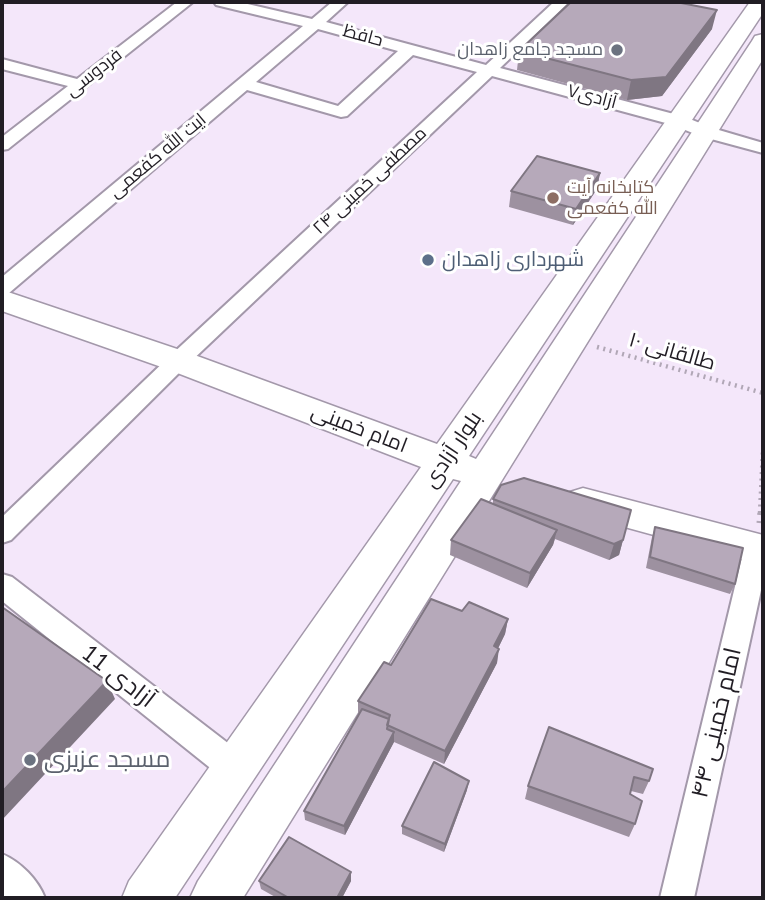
<!DOCTYPE html>
<meta charset="utf-8">
<style>
body{margin:0}
#map{position:relative;width:765px;height:900px;overflow:hidden;background:#f4e7fa;font-family:"PT Sans",sans-serif}
canvas{display:block}
.frame{position:absolute;inset:0;border:4px solid #211d24;pointer-events:none}
</style>
<div id="map">
<canvas width="765" height="900"></canvas>
<div class="frame"></div>
</div>
<script>
const context = document.querySelector('canvas').getContext('2d');
context.lineJoin = 'round';
function strokePath(path, color, width, dash) {
  context.strokeStyle = color;
  context.lineWidth = width;
  context.lineCap = dash ? 'butt' : 'round';
  context.setLineDash(dash || []);
  context.stroke(path);
}
function fill(path, color) {
  context.fillStyle = color;
  context.fill(path, 'evenodd');
}
function drawText(font, color, halo, rows, align = 'center') {
  context.font = font + ' "PT Sans",Cairo,sans-serif';
  context.lineWidth = 6;
  context.setLineDash([]);
  context.textBaseline = 'middle';
  context.strokeStyle = halo;
  context.fillStyle = color;
  for (const [text, x, y, turn = 0] of rows) {
    context.save();
    context.translate(x, y);
    context.rotate((+turn || 0) * Math.PI / 180);
    context.textAlign = isNaN(turn) ? turn : align;
    if (halo) context.strokeText(text, 0, 0);
    context.fillText(text, 0, 0);
    context.restore();
  }
}
const pathFar1 = new Path2D(`
 M597,347L763,393
 M760,513L763,450`);
const path = new Path2D(`
 M759,523L760,511`);
const minor = new Path2D(`
 M177,2H193L8,149L2,150V137L68,86L2,69V59L77,79Z
 M214,2H239L312,19L332,2H348L326,22L486,65L554,2H569L500,68L685,117L712,128L763,143V153L700,136L673,125L492,76L186,366L11,540L2,543V517L170,356L477,72L413,55L347,116L341,117L247,90L9,293L2,295V277L303,26L216,5ZM318,29L398,51L338,106L256,82Z
 M757,538L763,540V581L694,898H660L744,549L748,541Z
 M2,574L12,577L246,757L251,768L246,779L235,783L224,779L2,601Z
 M2,854C21,862 38,880 45,898H5L2,895Z`);
const secondary = new Path2D(`
 M750,2H763V13L469,456L476,459L752,41L755,36L763,34V59L243,898H190L198,881L461,481L453,479L175,898H122L129,881L421,467L167,369L2,311V290L189,353L437,444Z
 M583,488L763,535V565L570,512L565,502L570,492Z`);
const wall = new Path2D(`
 M712,29L662,96L627,100L517,70L519,51Z
 M600,173L597,189L573,225L509,207L511,191Z
 M493,499L631,510L619,555L609,560L555,539L553,545L527,588L450,555L451,540L493,504Z
 M655,527L735,584L730,594L646,568L652,537Z
 M462,611L508,619L505,634L498,648L497,663L444,764L394,742L345,835L305,820L304,811L358,715V701L391,665Z
 M549,727L649,781L643,794L631,791L630,794L635,824L629,837L525,799L528,786Z
 M467,790L444,852L402,834V826Z
 M259,881H351L342,898H277L261,889Z`);
const shadedWall = new Path2D(`
 M717,10L712,29L662,96L627,100L631,80Z
 M600,173L597,189L573,225L576,209Z
 M557,530L553,545L527,588L530,573Z
 M623,540L619,555L609,560L614,544Z
 M508,619L505,634L492,661L494,646Z
 M499,649L497,663L444,764L445,751Z
 M107,681L115,699L2,820V792Z
 M394,732V742L345,835L344,826Z
 M469,781L467,790L444,852L445,844Z
 M351,872V881L342,898H337Z`);
const building = new Path2D(`
 M571,2H676L717,10L666,77L631,80L519,51Z
 M537,156L600,173L576,209L511,191Z
 M524,478L631,510L623,540L614,544L493,499L501,485Z
 M481,499L557,530L530,573L451,540Z
 M655,527L743,548L735,584L650,557Z
 M431,599L462,611L469,602L508,619L494,646L499,649L445,751L387,725L390,715L358,701L384,662L391,665Z
 M2,607L107,681L2,792Z
 M362,709L389,719L387,729L394,732L344,826L304,811Z
 M549,727L653,769L649,781L634,777L630,794L642,801L635,824L528,786Z
 M434,762L469,781L445,844L402,826Z
 M289,837L351,872L337,898H289L259,881Z`);
const markers = [
 [617,50,7,"#6b7280"],
 [553,198,7,"#8d6e63"],
 [428,260,7,"#5c6f8a"],
 [30,760,7,"#6b7280"]
];
const farStreetnames = [
 ["حافظ",363,36,15],
 ["فردوسی",94,73,-38],
 ["آزادی۷",592,97,15],
 ["ایت الله کفعمی",158,156,-40],
 ["مصطفی خمینی ۲۴",370,181,-43]
];
const farWorshipnames = [
 ["مسجد جامع زاهدان",603,50]
];
const farEducationnames = [
 ["کتابخانه آیت",567,188],
 ["الله کفعمی",567,209]
];
const serviceNames = [
 ["شهرداری زاهدان",442,260]
];
const streetNames = [
 ["طالقانی ۱۰",672,352,16],
 ["امام خمینی",359,429,21],
 ["بلوار آزادی",453,450,-56]
];
const nearStreetnames = [
 ["آزادی 11",118,677,38],
 ["امام خمینی ۴۴",717,723,-77]
];
const nearWorshipnames = [
 ["مسجد عزیزی",44,760]
];
strokePath(minor, '#a398aa', 4);
strokePath(secondary, '#a398aa', 3);
strokePath(pathFar1, '#b1a7b6', 4.5, [2, 4.5]);
strokePath(path, '#b1a7b6', 5, [2, 6]);
fill(minor, '#fff');
fill(secondary, '#fff');
fill(wall, '#9d91a0');
fill(shadedWall, '#7f7682');
fill(building, '#b6a9ba');
strokePath(building, '#7f7682', 2);
for (const [x, y, r, color] of markers) {
  const dot = new Path2D();
  dot.arc(x, y, r, 0, 2 * Math.PI);
  context.fillStyle = color;
  context.fill(dot);
  strokePath(dot, '#fff', 2.5);
}
drawText('18px', '#211d24', '#fff', farStreetnames);
drawText('18px', '#5b616d', '#fff', farWorshipnames, 'right');
drawText('18px', '#785e54', '#fff', farEducationnames, 'left');
drawText('21px', '#4e5e75', '#fff', serviceNames, 'left');
drawText('21px', '#211d24', '#fff', streetNames);
drawText('24px', '#211d24', '#fff', nearStreetnames);
drawText('24px', '#5b616d', '#fff', nearWorshipnames, 'left');
</script>
